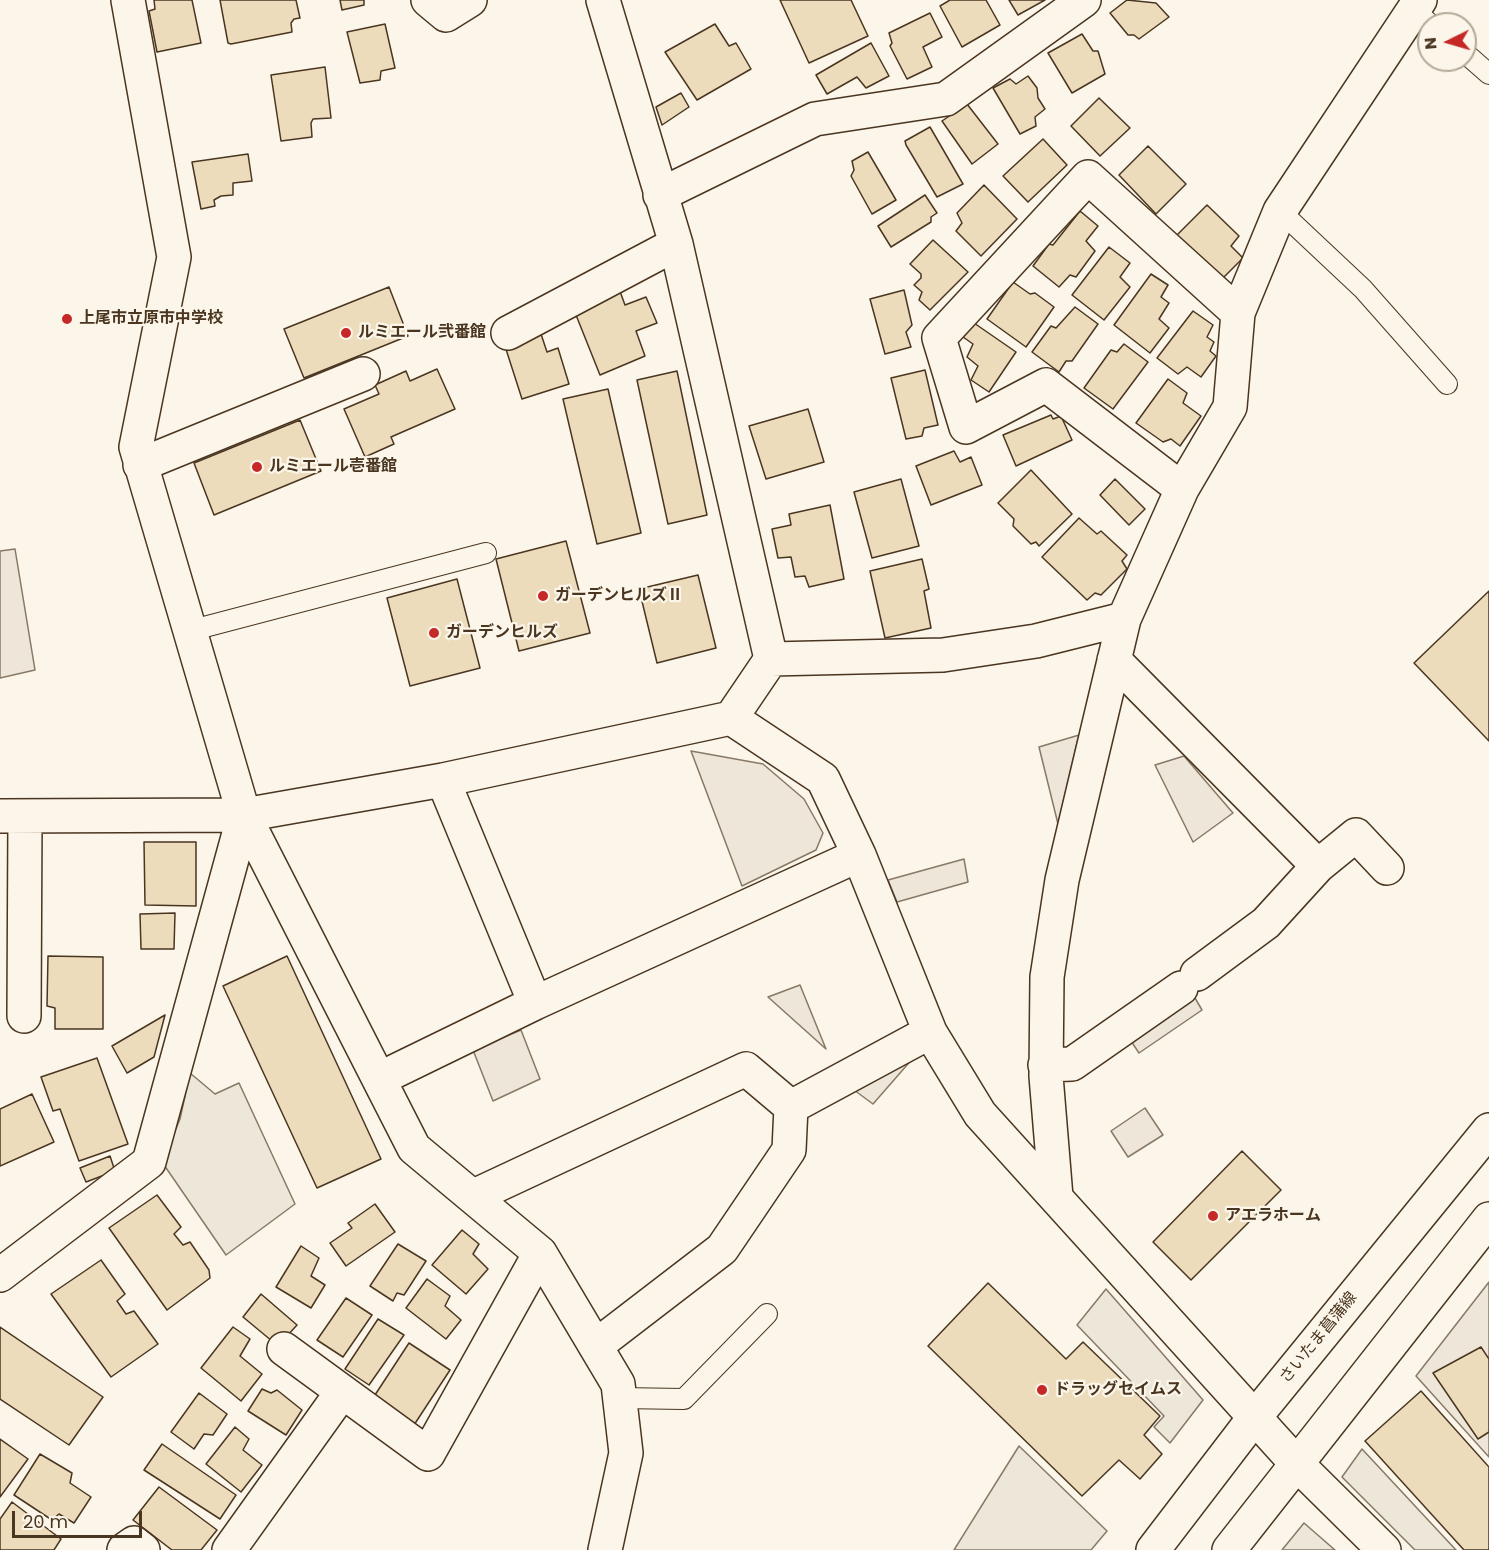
<!DOCTYPE html>
<meta charset="utf-8">
<style>
body{margin:0}
#map{position:relative;width:1489px;height:1550px;overflow:hidden;background:#fbf6e9;font-family:Poppins,sans-serif}
canvas{display:block}
.north{position:absolute;left:1417px;top:12px;width:60px;height:60px;box-sizing:border-box;background:#fbf6e9;border:2px solid #b4a999;border-radius:50%;rotate:265deg;font-size:16px;font-weight:700;line-height:24px;text-align:center;color:#4a3520}
.north::after{content:'';display:block;margin:auto;width:21px;height:27px;background:#c62828;clip-path:polygon(50% 0,100% 100%,50% 72%,0 100%)}
.scale{position:absolute;left:12px;top:1511px;width:130px;height:27px;box-sizing:border-box;border:3px solid #4a3520;border-top:0;padding-left:8px;font-size:18px;line-height:21px;white-space:nowrap;color:#4a3520;-webkit-text-stroke:4px #fbf6e9;paint-order:stroke}
</style>
<div id="map">
<canvas width="1489" height="1550"></canvas>
<div class="north">N</div>
<div class="scale">20 m</div>
</div>
<script>
const context = document.querySelector('canvas').getContext('2d');
context.lineJoin = 'round';
function fill(path, color) {
  context.fillStyle = color;
  context.fill(path, 'evenodd');
}
function strokePath(path, color, width, dash) {
  context.strokeStyle = color;
  context.lineWidth = width;
  context.lineCap = dash ? 'butt' : 'round';
  context.setLineDash(dash || []);
  context.stroke(path);
}
function drawText(font, color, halo, rows, align = 'center') {
  context.font = font + ' Poppins,"Noto Sans JP",sans-serif';
  context.lineWidth = 4.5;
  context.setLineDash([]);
  context.textBaseline = 'middle';
  context.strokeStyle = halo;
  context.fillStyle = color;
  for (const [text, x, y, turn = 0] of rows) {
    context.save();
    context.translate(x, y);
    context.rotate((+turn || 0) * Math.PI / 180);
    context.textAlign = isNaN(turn) ? turn : align;
    if (halo) context.strokeText(text, 0, 0);
    context.fillText(text, 0, 0);
    context.restore();
  }
}
const green = new Path2D(`
 M15,549L35,670L0,678V551Z
 M1079,735L1058,824L1039,747Z
 M691,751L763,764L804,799L823,833L816,850L742,886Z
 M1184,756L1233,813L1193,842L1155,765Z
 M964,859L968,882L897,902L888,880Z
 M800,985L826,1049L768,997Z
 M1195,998L1202,1010L1139,1053L1131,1041Z
 M521,1030L540,1079L493,1101L473,1050Z
 M914,1057L873,1104L854,1090Z
 M1145,1108L1163,1135L1128,1157L1111,1131Z
 M1489,1282V1457L1416,1376Z`);
const parking = new Path2D(`
 M190,1073L215,1094L239,1083L295,1204L226,1255L162,1162L180,1119Z
 M1106,1289L1203,1400L1170,1443L1154,1427L1164,1416L1077,1325Z
 M1019,1446L1107,1531L1091,1550H954Z
 M1362,1449L1456,1550H1415L1342,1477Z
 M1304,1523L1335,1550H1282Z`);
const building = new Path2D(`
 M154,0H192L201,43L157,52L149,11L155,9Z
 M220,0H296L300,18L294,19L291,23L292,32L231,44L228,43Z
 M340,0H364V5L342,10Z
 M780,0H851L868,36L809,63Z
 M950,0H986L1000,25L962,47L940,6Z
 M1009,0H1045L1018,15Z
 M1127,0L1156,3L1169,17L1139,39L1134,35H1128L1110,13Z
 M930,13L942,37L923,47L932,67L907,79L890,46L892,43L889,33Z
 M385,24L395,68L381,71L380,80L360,83L347,32Z
 M715,24L729,46L736,43L751,69L697,100L665,52Z
 M1082,34L1093,51H1098L1105,74L1072,93L1048,53Z
 M871,43L889,76L866,88L857,77L827,94L816,75Z
 M325,67L331,118L313,119L311,123L312,137L281,141L271,75Z
 M1028,76L1037,88L1038,98L1045,109L1035,117L1036,126L1020,134L993,88L1010,79L1016,84Z
 M681,93L689,107L662,125L656,107Z
 M1099,98L1130,128L1100,156L1071,126Z
 M967,104L998,144L972,164L942,121Z
 M930,127L963,184L937,197L906,145L905,141Z
 M1043,139L1067,165L1028,202L1003,176Z
 M1148,146L1186,184L1156,214L1119,175Z
 M868,152L896,200L872,214L851,176L854,170L852,161Z
 M248,154L252,181L233,183V195L221,196L214,200L215,206L201,209L192,162Z
 M984,185L1017,219L981,256L956,231L962,223L957,213Z
 M925,195L937,213L931,217V222L891,247L878,226Z
 M1207,205L1239,236L1231,246L1243,258L1222,279L1177,235Z
 M1080,211L1098,226L1086,241L1095,251L1076,277L1070,275L1059,287L1033,266L1049,244L1053,245Z
 M933,240L968,272L930,310L919,300L922,292L914,285L921,278V274L910,264Z
 M1109,247L1130,263L1120,277L1130,287L1104,320L1072,295Z
 M1151,274L1168,285L1161,297L1169,303L1159,319L1169,328L1150,353L1114,325Z
 M1013,282L1030,294L1035,293L1054,307L1026,347L987,319Z
 M618,286L625,305L646,297L657,323L636,331L645,356L600,375L572,305Z
 M389,287L408,336L304,378L284,329Z
 M904,290L912,325L906,332L911,347L885,354L870,299Z
 M1075,307L1098,324L1072,361H1066L1059,372L1032,352L1051,326L1056,328Z
 M1193,311L1213,325L1207,337L1214,342L1210,351L1216,356L1201,377L1187,367L1178,374L1157,358Z
 M974,323L1016,352L989,392L971,380L978,366L967,357L973,344L963,337Z
 M540,331L547,352L558,348L569,384L522,399L504,343Z
 M1124,344L1148,362L1113,409L1084,388L1111,350L1117,352Z
 M437,369L455,409L391,437L394,444L365,457L344,409L379,394L375,385L406,371L410,381Z
 M925,370L938,425L924,428L922,436L906,439L891,378Z
 M677,371L707,515L668,524L637,380Z
 M1168,379L1187,393L1183,403L1201,416L1180,446L1171,439L1163,442L1136,423Z
 M608,389L641,533L597,544L563,399Z
 M808,409L824,462L766,479L749,426Z
 M1051,415L1053,419L1061,416L1072,440L1016,466L1003,435Z
 M300,420L321,471L214,515L194,463Z
 M954,451L960,462L971,457L982,485L931,505L916,466Z
 M1031,470L1072,514L1039,546L1036,542L1031,544L1013,526L1014,519L998,503Z
 M901,479L919,546L872,558L854,492Z
 M1115,479L1145,509L1129,525L1100,495Z
 M830,505L844,579L809,587L805,576L795,577L791,557L778,558L772,529L791,525L789,514Z
 M1079,518L1097,534L1101,531L1127,555L1122,561L1127,569L1101,595L1095,593L1087,600L1042,557Z
 M566,541L590,633L519,651L496,559Z
 M922,559L929,589L924,591L931,628L885,638L870,571Z
 M698,575L716,648L657,663L639,589Z
 M457,579L480,668L410,686L387,598Z
 M1489,591V741L1414,663Z
 M144,842H196V906L145,905Z
 M175,913L174,949H141L140,914Z
 M48,956L103,957V1029H55V1008L47,1006Z
 M287,956L381,1159L317,1188L223,986Z
 M165,1015L154,1057L127,1073L112,1046Z
 M97,1058L128,1144L79,1161L60,1109L53,1111L41,1077Z
 M32,1094L54,1142L0,1166V1109Z
 M1242,1151L1281,1190L1191,1280L1153,1242Z
 M110,1156L115,1171L86,1182L80,1168Z
 M157,1195L181,1227L174,1234L183,1245L190,1242L209,1270L210,1278L167,1310L109,1228Z
 M375,1204L395,1232L346,1266L330,1243L352,1228L348,1223Z
 M462,1230L479,1244L473,1254L488,1269L466,1294L432,1265Z
 M398,1244L426,1261L404,1295L397,1293L393,1301L370,1286Z
 M301,1246L319,1258L311,1276L325,1285L311,1308L276,1287Z
 M101,1260L125,1294L117,1301L126,1314L134,1311L158,1344L111,1377L51,1294Z
 M427,1279L450,1296L445,1306L461,1320L446,1339L406,1308Z
 M988,1283L1066,1359L1083,1342L1160,1416L1144,1435L1162,1454L1140,1479L1119,1460L1082,1496L928,1346Z
 M261,1294L297,1325L278,1346L243,1317Z
 M346,1298L372,1315L343,1357L317,1340Z
 M378,1319L404,1335L369,1385L345,1369Z
 M0,1327L103,1397L69,1445L0,1399Z
 M233,1327L250,1339L240,1356L262,1374L241,1401L201,1368Z
 M409,1343L450,1370L414,1425L373,1398Z
 M1481,1347L1489,1359V1432L1478,1439L1433,1373Z
 M262,1389L271,1393L277,1390L302,1410L286,1435L248,1411Z
 M1421,1391L1489,1467V1550H1464L1365,1441Z
 M199,1393L227,1414L213,1435L204,1434L194,1449L171,1432Z
 M235,1427L249,1439L243,1450L262,1465L241,1492L206,1464Z
 M0,1439L28,1459L0,1497Z
 M162,1444L236,1495L220,1519L144,1470Z
 M40,1454L72,1473L70,1483L91,1497L74,1523L59,1514L52,1520L14,1495Z
 M159,1487L217,1530L201,1550H172L133,1520Z
 M12,1502L61,1539L54,1550H0V1519Z`);
const lane = new Path2D(`
 M1414,10L1430,24
 M1465,53L1489,74
 M1280,211L1363,289L1447,384
 M189,631L486,553
 M619,1398L684,1399L767,1314`);
const street = new Path2D(`
 M428,0L446,15L470,0
 M660,195L815,119L946,99L1084,0
 M508,333L676,244
 M140,465L363,374
 M1182,489L1046,385L966,427L939,338L1088,177L1238,313
 M771,659L943,655L1036,641L1124,619L1182,489L1230,407L1238,313L1280,211L1420,0
 M1114,660L1318,866L1356,835L1387,868
 M731,718L823,779L859,855L930,1032L980,1114L1296,1463L1384,1550
 M443,780L535,1003
 M244,815L414,1148L540,1253L618,1384L626,1453L605,1550
 M0,816L244,815L443,780L731,718L771,659L676,244L603,0
 M1197,974L1266,923L1318,866
 M24,1016L25,816
 M1045,1065L1072,1064L1181,988
 M379,1079L535,1003L859,855
 M474,1196L746,1069L791,1107L930,1032
 M1056,1197L1046,1076L1047,977L1062,880L1124,619
 M0,1275L149,1162L244,815L136,447L174,257L128,0
 M597,1345L722,1249L789,1150L791,1107
 M284,1349L428,1454L540,1253
 M124,1550L134,1543L143,1550
 M229,1550L342,1392`);
const primary = new Path2D(`
 M1153,1550L1254,1418L1489,1130
 M1229,1550L1489,1219`);
const markers = [
 [67,319,6,"#c62828"],
 [346,333,6,"#c62828"],
 [257,467,6,"#c62828"],
 [543,596,6,"#c62828"],
 [434,633,6,"#c62828"],
 [1213,1216,6,"#c62828"],
 [1042,1390,6,"#c62828"]
];
const poiNames = [
 ["上尾市立原市中学校",79,319],
 ["ルミエール弐番館",358,333],
 ["ルミエール壱番館",269,467],
 ["ガーデンヒルズⅡ",555,596],
 ["ガーデンヒルズ",446,633],
 ["アエラホーム",1225,1216],
 ["ドラッグセイムス",1054,1390]
];
const streetNames = [
 ["さいたま菖蒲線",1319,1338,-51]
];
fill(green, '#ede6d9');
strokePath(green, '#887966', 1.5);
fill(parking, '#ede7d9');
strokePath(parking, '#887966', 1.5);
fill(building, '#ecdcbc');
strokePath(building, '#4a3520', 1.5);
strokePath(lane, '#4a3520', 22);
strokePath(street, '#4a3520', 36);
strokePath(primary, '#4a3520', 36);
strokePath(lane, '#fbf6e9', 20);
strokePath(street, '#fbf6e9', 33);
strokePath(primary, '#fbf6e9', 33);
for (const [x, y, r, color] of markers) {
  const dot = new Path2D();
  dot.arc(x, y, r, 0, 2 * Math.PI);
  context.fillStyle = color;
  context.fill(dot);
  strokePath(dot, '#fbf6e9', 2);
}
drawText('bold 16px', '#4a3520', '#fbf6e9', poiNames, 'left');
drawText('16px', '#4a3520', '#fbf6e9', streetNames);
</script>
